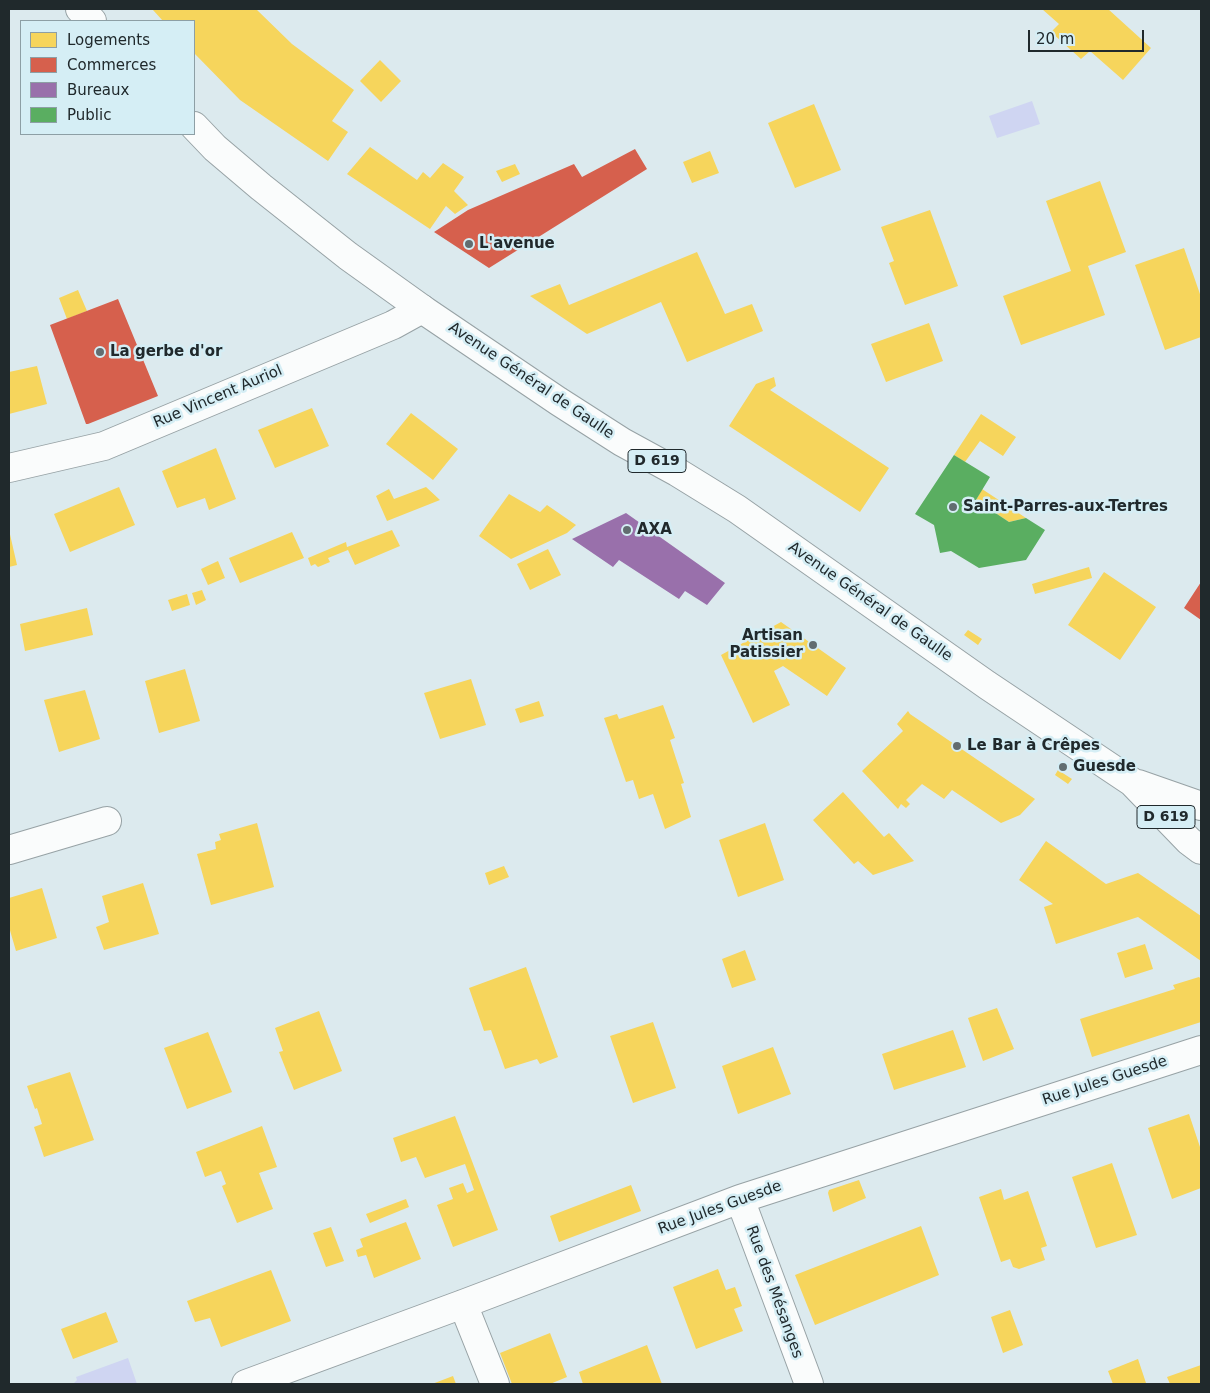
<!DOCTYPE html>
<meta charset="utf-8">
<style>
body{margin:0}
#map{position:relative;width:1210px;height:1393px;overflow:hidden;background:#dceaee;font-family:"DejaVu Sans",sans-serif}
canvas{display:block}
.frame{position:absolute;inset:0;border:10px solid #20292c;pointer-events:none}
.legend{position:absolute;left:20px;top:20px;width:175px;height:115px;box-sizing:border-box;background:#d5eef5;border:1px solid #8d9fa5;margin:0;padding:6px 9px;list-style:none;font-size:15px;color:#20292c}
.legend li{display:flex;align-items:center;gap:10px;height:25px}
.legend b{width:25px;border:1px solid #8d9fa5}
.scale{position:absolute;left:1028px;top:30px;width:116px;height:22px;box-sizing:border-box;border:2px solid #20292c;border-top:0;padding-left:6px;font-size:15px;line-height:18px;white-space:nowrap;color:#20292c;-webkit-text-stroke:4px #d5eef5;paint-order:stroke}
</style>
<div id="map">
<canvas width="1210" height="1393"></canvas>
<div class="frame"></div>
<ul class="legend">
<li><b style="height:14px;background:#f6d55c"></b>Logements</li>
<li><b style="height:14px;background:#d6604d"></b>Commerces</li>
<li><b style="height:14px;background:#9970ab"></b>Bureaux</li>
<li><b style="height:14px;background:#5aae61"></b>Public</li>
</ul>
<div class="scale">20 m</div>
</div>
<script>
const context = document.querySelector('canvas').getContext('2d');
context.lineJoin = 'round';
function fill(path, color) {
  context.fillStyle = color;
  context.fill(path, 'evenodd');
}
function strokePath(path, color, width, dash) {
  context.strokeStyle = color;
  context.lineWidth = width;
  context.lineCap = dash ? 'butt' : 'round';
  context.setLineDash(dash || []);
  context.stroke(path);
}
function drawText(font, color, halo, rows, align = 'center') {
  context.font = font + ' "DejaVu Sans",sans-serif';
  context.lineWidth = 5;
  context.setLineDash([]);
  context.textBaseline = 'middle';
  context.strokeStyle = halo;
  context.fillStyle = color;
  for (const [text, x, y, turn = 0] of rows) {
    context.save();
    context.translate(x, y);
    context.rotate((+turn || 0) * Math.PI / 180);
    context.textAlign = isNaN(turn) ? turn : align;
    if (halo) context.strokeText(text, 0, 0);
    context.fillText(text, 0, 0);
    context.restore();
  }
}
const water = new Path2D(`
 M1032,101L1040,124L997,138L989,116Z
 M128,1358L137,1384H73L77,1380L76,1377Z`);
const homes = new Path2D(`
 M156,9H256L292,44L354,90L332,121L348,132L328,161L240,100L194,53V21H163L153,10Z
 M1042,9H1108L1151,48L1123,80L1090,51L1081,59L1051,32L1059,24Z
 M380,60L401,81L381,102L360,81Z
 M814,104L841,170L795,188L768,123Z
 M370,147L417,180L423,172L430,178L443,163L464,177L454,191L468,205L455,214L446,206L430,229L347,174Z
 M710,151L719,173L692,183L683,162Z
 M515,164L520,174L502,182L496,171Z
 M1100,181L1126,252L1088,266L1105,315L1021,345L1003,296L1071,271L1046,201Z
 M930,210L958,286L905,305L889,263L894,261L881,227Z
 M1184,248L1201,297V337L1165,350L1135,265Z
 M697,252L725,314L752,304L763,331L687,362L661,302L587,334L530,296L560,284L569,305Z
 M78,290L87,311L67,319L59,298Z
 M929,323L943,361L886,382L871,344Z
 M37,366L47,404L9,414V372Z
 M774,377L776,386L770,390L889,468L860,512L729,426L756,384Z
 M312,408L329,446L275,468L258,430Z
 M411,413L458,449L433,480L386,444Z
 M981,414L1016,437L1003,456L980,441L965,462L954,455Z
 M216,448L236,499L209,510L205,498L177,508L162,471Z
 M119,487L135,525L70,552L54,514Z
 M426,487L440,500L387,521L376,496L389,489L394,499Z
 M982,489L1026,518L1009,522L976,500Z
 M509,494L540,512L547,505L576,525L567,533L511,559L479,536Z
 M9,530L17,565L9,567Z
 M392,530L400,546L355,565L348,550L328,558L330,562L318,567L315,564L311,566L308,558L346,542L347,547Z
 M292,532L304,558L240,583L229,558Z
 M548,549L561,575L530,590L517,564Z
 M218,561L225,578L208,585L201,569Z
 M1089,567L1092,578L1035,594L1032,584Z
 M1104,572L1156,607L1120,660L1068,625Z
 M202,590L206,600L196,605L192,593Z
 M187,594L190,605L172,611L168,600Z
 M87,608L93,635L25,651L20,624Z
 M781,622L846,668L827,696L783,666L774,671L790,705L753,723L721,655Z
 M968,630L982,639L978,645L964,635Z
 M185,669L200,721L159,733L145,681Z
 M471,679L486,725L440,739L424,693Z
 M85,690L100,739L59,752L44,700Z
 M539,701L544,716L520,723L515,709Z
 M663,705L675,738L670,740L684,783L681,784L691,817L665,829L653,794L639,799L633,780L626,782L604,718L617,714L619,719Z
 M908,711L910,714L1035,799L1020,815L1001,823L952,790L944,799L922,784L906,800L910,804L906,808L901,804L898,809L862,771L903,731L897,724Z
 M1058,770L1072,779L1068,784L1055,775Z
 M843,792L884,837L889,833L914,861L873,875L858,861L854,864L813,820Z
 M257,823L274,887L211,905L197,854L216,849L215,842L221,840L219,834Z
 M765,823L784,880L738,897L719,840Z
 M1046,841L1106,884L1138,873L1201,916V961L1138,917L1056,944L1044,907L1053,904L1019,880Z
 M504,866L509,877L489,885L485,873Z
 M143,883L159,934L104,950L96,927L109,922L102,896Z
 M42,888L57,938L16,951L9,927V898Z
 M1145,944L1153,969L1125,978L1117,953Z
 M745,950L756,980L732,988L722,959Z
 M526,967L558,1057L540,1064L537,1059L505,1069L491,1030L484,1031L469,988Z
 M1199,977L1201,979V1022L1092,1057L1080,1019L1175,989L1173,985Z
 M997,1008L1014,1049L983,1061L968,1018Z
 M319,1011L342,1071L294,1090L279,1052L283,1051L275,1028Z
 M653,1022L676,1088L633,1103L610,1036Z
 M953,1030L966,1067L894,1090L882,1054Z
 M208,1032L232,1092L187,1109L164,1048Z
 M773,1047L791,1094L738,1114L722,1066Z
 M70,1072L94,1140L44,1157L34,1127L42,1124L37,1108L35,1109L27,1086Z
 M1189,1114L1201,1150V1188L1172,1199L1148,1128Z
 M455,1116L498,1230L453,1247L437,1205L453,1199L449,1188L463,1183L467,1193L474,1190L465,1164L425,1178L416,1157L401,1162L393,1138Z
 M262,1126L277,1167L259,1173L273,1209L237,1223L222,1186L226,1184L221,1171L205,1177L196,1152Z
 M1112,1163L1137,1235L1096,1248L1072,1177Z
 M859,1180L866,1198L833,1212L828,1193L829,1190Z
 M631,1185L641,1211L559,1242L550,1216Z
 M1001,1189L1004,1200L1028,1191L1047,1246L1041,1248L1045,1260L1019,1269L1013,1267L1010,1259L1001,1262L979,1197Z
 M406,1199L409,1207L370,1223L366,1214Z
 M406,1222L421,1259L374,1278L366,1255L358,1257L356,1250L363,1247L360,1239Z
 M921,1226L939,1275L815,1325L795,1275Z
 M331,1227L344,1261L326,1267L313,1233Z
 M718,1269L726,1290L735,1287L742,1306L734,1309L743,1331L696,1349L673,1287Z
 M271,1270L291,1321L221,1347L210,1318L195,1322L187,1301Z
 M1010,1310L1023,1345L1003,1353L991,1317Z
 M106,1312L118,1342L73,1359L61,1329Z
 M550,1333L567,1377L550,1384H512L500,1353Z
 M647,1345L662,1384H583L579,1372Z
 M1138,1359L1146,1383L1113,1384L1108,1371Z
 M1201,1365V1384H1170L1167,1377Z
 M453,1376L456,1384H432Z`);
const shops = new Path2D(`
 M635,149L647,169L489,268L434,232L468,210L574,164L582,177Z
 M118,299L158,396L88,424H86L50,325Z
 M1201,582V620L1184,608Z`);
const offices = new Path2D(`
 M626,513L725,583L707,605L685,591L679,599L619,560L613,567L572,539Z`);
const public = new Path2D(`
 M954,455L990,477L976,500L1009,522L1026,518L1045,530L1026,560L979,568L951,551L940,553L934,525L915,514Z`);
const minor = new Path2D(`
 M9,468L104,446L393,325L422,309
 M9,850L107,821
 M740,1199L809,1384
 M463,1304L495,1384
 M246,1384L463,1304L740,1199L1201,1050`);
const major = new Path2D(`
 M80,9L92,21
 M194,126L215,148L261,187L348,256L422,309L558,401L622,442L677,472L737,509L987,685L1132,782L1189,841L1201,850
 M1138,784L1201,806`);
const markers = [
 [469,244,5,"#626d70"],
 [100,352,5,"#626d70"],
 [953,507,5,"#626d70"],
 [627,530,5,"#626d70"],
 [813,645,5,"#626d70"],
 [957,746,5,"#626d70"],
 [1063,767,5,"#626d70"]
];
const shields = [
 [657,461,58],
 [1166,817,58]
];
const shieldNames = [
 ["D 619",657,461],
 ["D 619",1166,817]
];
const poiNames = [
 ["L'avenue",479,244],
 ["La gerbe d'or",110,352],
 ["Saint-Parres-aux-Tertres",963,507],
 ["AXA",637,530],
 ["Artisan",803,636,"right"],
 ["Patissier",803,653,"right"],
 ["Le Bar à Crêpes",967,746],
 ["Guesde",1073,767]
];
const streetNames = [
 ["Avenue Général de Gaulle",531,381,34],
 ["Rue Vincent Auriol",218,397,-23],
 ["Avenue Général de Gaulle",870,602,35],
 ["Rue Jules Guesde",1105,1081,-18],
 ["Rue Jules Guesde",720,1208,-20],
 ["Rue des Mésanges",774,1292,70]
];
fill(water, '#cfd5f2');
fill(homes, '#f6d55c');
fill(shops, '#d6604d');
fill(offices, '#9970ab');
fill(public, '#5aae61');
strokePath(minor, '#97a2a5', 30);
strokePath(major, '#97a2a5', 30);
strokePath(minor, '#fafcfc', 28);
strokePath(major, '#fafcfc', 28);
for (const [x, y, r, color] of markers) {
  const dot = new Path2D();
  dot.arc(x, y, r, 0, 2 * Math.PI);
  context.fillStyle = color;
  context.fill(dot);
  strokePath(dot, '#d5eef5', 2);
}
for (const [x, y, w] of shields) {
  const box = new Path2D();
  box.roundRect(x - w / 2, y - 11.5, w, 23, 4);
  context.fillStyle = '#d5eef5';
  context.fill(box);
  strokePath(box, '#20292c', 1);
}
drawText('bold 14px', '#20292c', null, shieldNames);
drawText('bold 15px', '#20292c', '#d5eef5', poiNames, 'left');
drawText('15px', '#20292c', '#d5eef5', streetNames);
</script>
